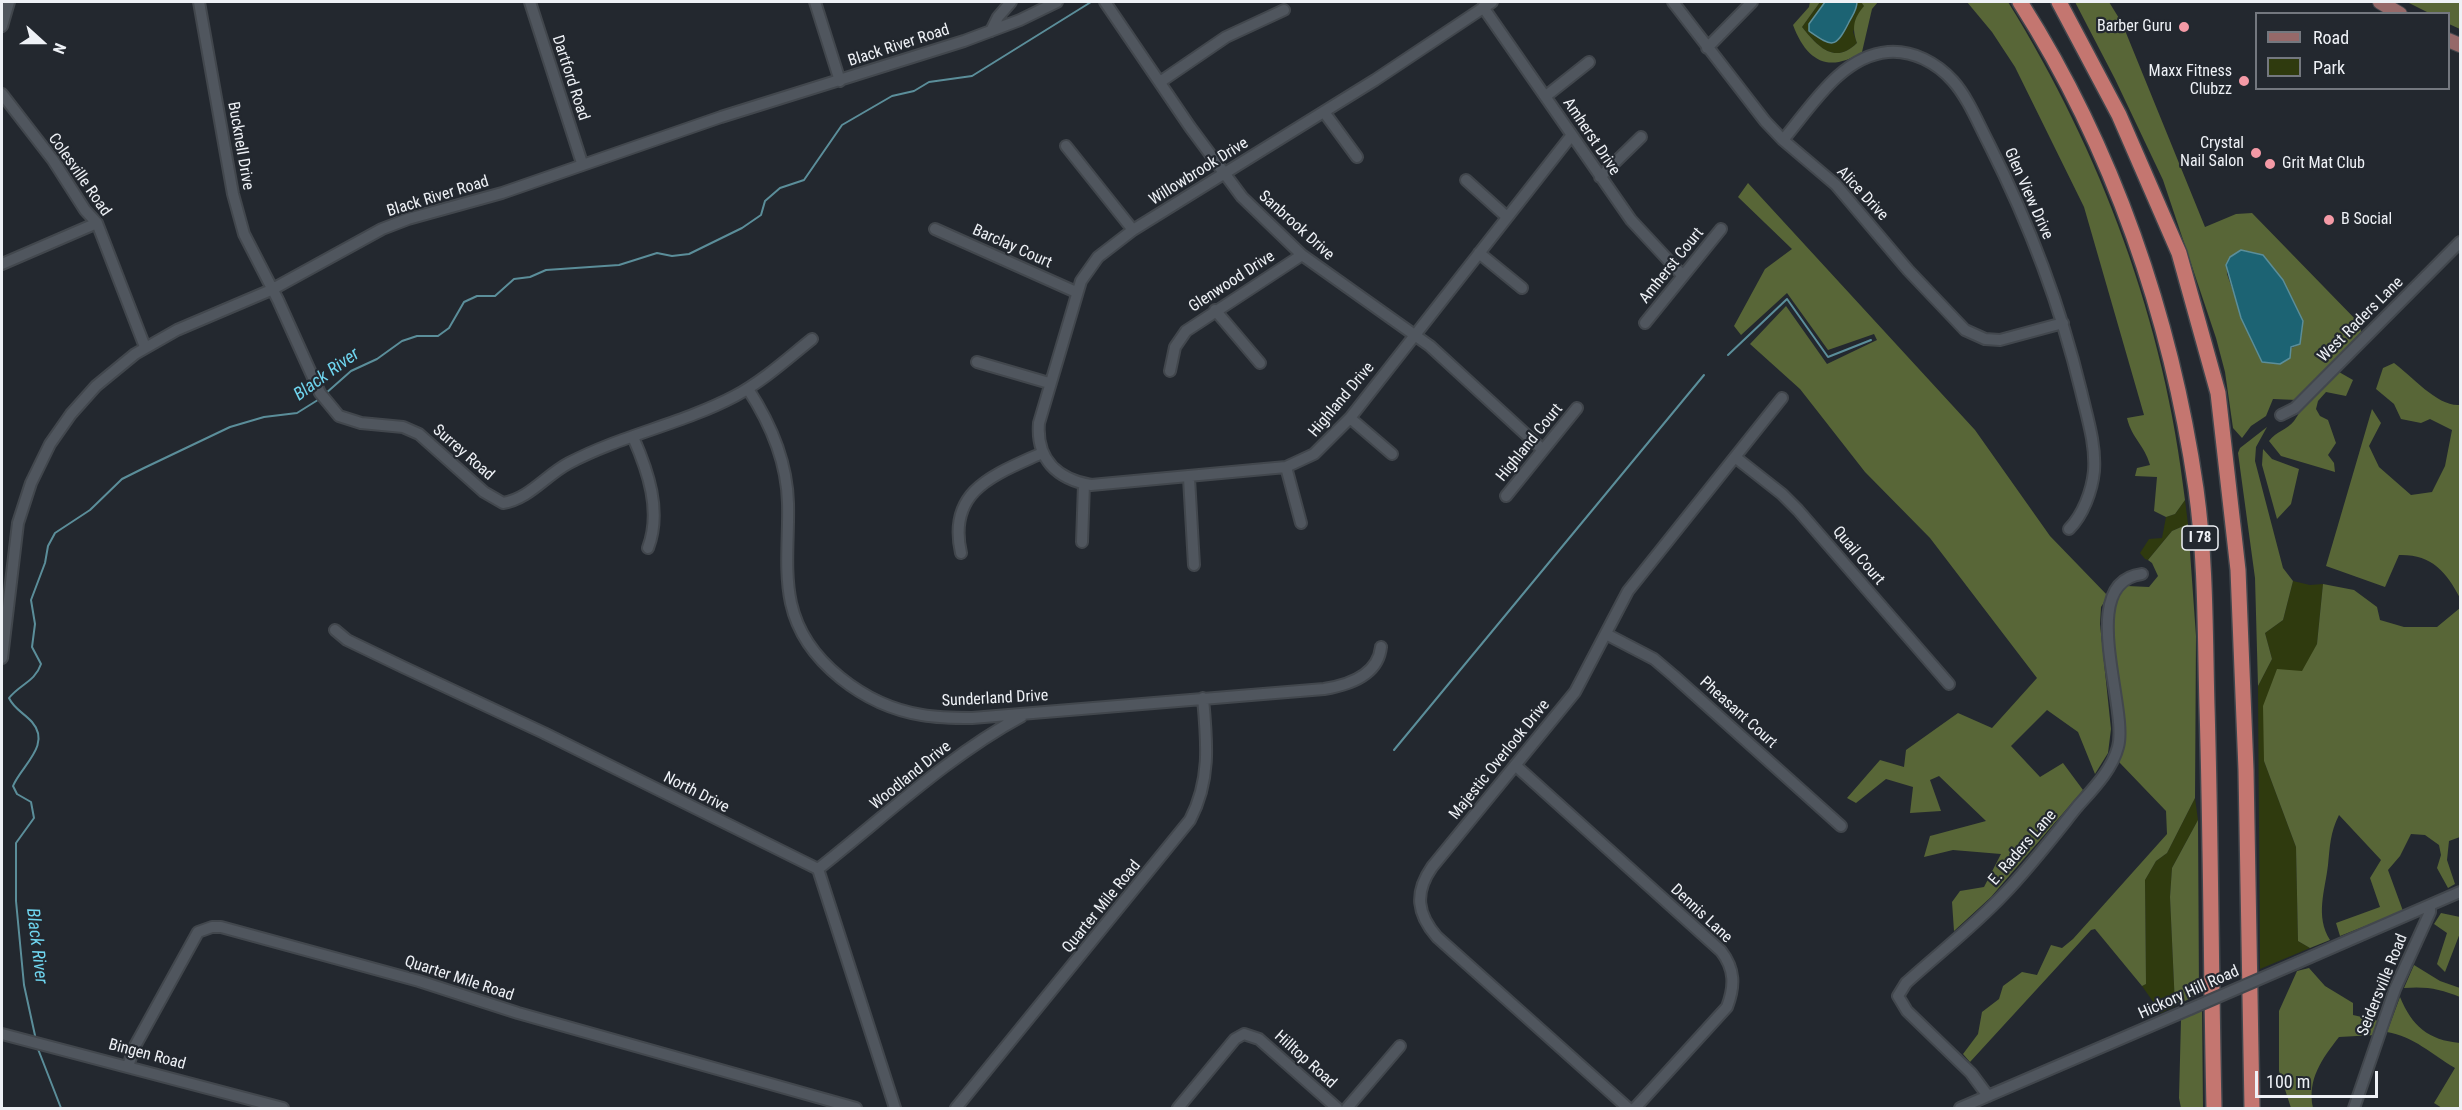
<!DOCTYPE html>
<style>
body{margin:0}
#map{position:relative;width:2462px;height:1110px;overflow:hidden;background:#23282f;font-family:"Roboto Condensed",sans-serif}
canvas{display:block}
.frame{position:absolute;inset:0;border:3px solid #eef1f6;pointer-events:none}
.legend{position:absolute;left:2255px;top:12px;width:195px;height:78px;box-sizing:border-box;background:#23282f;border:2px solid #74787f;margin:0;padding:8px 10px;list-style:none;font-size:18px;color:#eef1f6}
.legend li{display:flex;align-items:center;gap:12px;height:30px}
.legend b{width:30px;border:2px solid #74787f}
.north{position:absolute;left:12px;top:12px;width:60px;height:60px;-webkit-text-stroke:4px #23282f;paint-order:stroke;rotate:111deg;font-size:16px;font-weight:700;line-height:24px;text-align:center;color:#eef1f6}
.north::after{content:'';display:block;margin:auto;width:21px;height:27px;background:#eef1f6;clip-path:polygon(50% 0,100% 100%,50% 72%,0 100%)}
.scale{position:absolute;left:2255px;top:1071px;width:123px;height:27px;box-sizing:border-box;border:3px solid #eef1f6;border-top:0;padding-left:8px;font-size:18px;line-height:21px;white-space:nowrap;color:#eef1f6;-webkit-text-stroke:4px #23282f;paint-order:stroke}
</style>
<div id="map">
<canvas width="2462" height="1110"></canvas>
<div class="frame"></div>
<ul class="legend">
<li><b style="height:8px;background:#966969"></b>Road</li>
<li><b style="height:16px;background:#2f3a0e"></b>Park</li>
</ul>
<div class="north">N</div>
<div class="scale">100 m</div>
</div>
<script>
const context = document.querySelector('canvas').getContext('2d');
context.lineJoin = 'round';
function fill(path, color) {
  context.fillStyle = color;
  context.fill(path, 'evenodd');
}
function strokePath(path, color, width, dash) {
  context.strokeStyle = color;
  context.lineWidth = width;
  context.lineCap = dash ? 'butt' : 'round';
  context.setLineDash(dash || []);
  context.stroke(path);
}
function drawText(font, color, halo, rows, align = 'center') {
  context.font = font + ' "Roboto Condensed",sans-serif';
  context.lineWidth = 4.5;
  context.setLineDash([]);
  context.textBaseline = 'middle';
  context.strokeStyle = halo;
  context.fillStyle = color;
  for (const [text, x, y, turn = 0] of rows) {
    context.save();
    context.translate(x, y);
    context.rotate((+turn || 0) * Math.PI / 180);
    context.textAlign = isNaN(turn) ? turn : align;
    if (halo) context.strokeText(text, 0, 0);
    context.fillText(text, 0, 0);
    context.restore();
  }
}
const green = new Path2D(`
 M1820,2H1861L1864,6L1853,32L1857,43C1835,65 1818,47 1802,27Z
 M2185,500L2188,524L2172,531L2148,560L2145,559L2140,553L2149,539L2162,538L2166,517L2175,514Z
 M2293,581L2310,585L2323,584L2317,644L2264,761L2296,847L2298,941L2310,948L2260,969L2258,686L2272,659L2265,633L2283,620Z
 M2195,798L2198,820L2172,868L2170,897L2175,1006L2161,1013L2142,986L2146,984L2145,880L2156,861L2167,853Z`);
const forest = new Path2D(`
 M1810,2H1820L1802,27C1818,47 1835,65 1857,43C1852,28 1853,19 1864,6L1861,2H1878L1872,9L1862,52C1829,73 1807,62 1793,25L1809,7Z
 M1967,2H2008C2101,152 2165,323 2185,500L2175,514L2166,517L2154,511L2157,477L2135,476L2137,468L2150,465C2144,444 2132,439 2127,418L2144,415L2084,207L2015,67L1992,32Z
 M2075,2H2109L2122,23L2205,227L2236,214L2252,213L2360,324L2361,332L2297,400L2273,399L2266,416L2251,426L2242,438L2233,428L2225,372L2216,338L2163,180L2115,79ZM2241,250L2263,255L2283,280L2303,321L2300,344L2262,362L2248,333L2227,274C2226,261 2231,257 2241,250Z
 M2407,2H2460V29L2449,24L2448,14L2429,13Z
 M1748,183L1975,430L2050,536L2108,596L2101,607L2100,624L2111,729L2108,753L2095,774L2078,732L2047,710L2011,746L2040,777L2063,763L2083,790L1991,897L1954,931L1952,902L1960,891L1984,887L2001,854L1953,850L1924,857L1930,836L1986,821L1939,776L1930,780L1941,811L1910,813L1913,787L1886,779L1856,803L1847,798L1880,760L1904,767L1906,750L1958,713L1992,728L2037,678L1930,538L1865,472L1800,389L1750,344L1786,306L1827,364L1877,340L1874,334L1828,350L1787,293L1741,335L1734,326L1765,269L1792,249L1738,197Z
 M2394,363C2413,377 2438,407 2460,405V598C2446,571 2431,554 2399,555L2385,587L2326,566L2372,409L2381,423L2369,446L2379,467L2411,495L2432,492L2445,466L2452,430L2430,419L2421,423L2401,419L2394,404L2376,389L2383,368Z
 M2339,372L2353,380L2346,396L2326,392L2318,401L2316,409L2320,416L2328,420L2336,443L2328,455L2334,463L2335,472L2281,456L2269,441C2276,431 2287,430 2294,421C2306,402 2322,388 2339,372Z
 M2267,427L2256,447L2255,461L2283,568L2293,581L2283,620L2265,633L2272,659L2258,686L2255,578L2238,453L2240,448Z
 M2263,449L2272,459L2299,469L2291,504L2277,519L2262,465Z
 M2188,524L2196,636L2195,798L2167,853L2156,861L2145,880L2146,984L2142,986L2095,929L2091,930L1970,1062L1963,1054L1978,1034L1982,1012L1999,999L2003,986L2022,972L2037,975L2051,945L2062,948L2073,939L2167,834L2166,811L2119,762L2124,719L2113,642L2112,615L2116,599L2127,586L2149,587L2158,576L2152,563L2148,560L2172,531Z
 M2323,584L2354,590L2377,607L2380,620L2404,627H2437L2460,608V837L2449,841L2447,860L2455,884L2448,888L2437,868L2441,855L2439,845L2425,835L2411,834L2400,856L2388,870L2403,911L2340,936L2336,923L2380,907L2370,878L2381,860L2339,815C2330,833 2330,846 2328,865C2325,891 2315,916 2330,940L2310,948L2298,941L2296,847L2264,761L2263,706L2277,669L2302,671L2317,644Z
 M2198,820L2199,994L2175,1006L2170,897L2172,868Z
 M2441,913L2460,917V933L2445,972L2437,964L2447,933L2434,924Z
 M2414,965L2440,981L2460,988V997C2441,989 2426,986 2404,988Z
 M2309,968L2325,986L2353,1003V1015L2379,1021L2375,1035L2339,1037C2322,1059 2307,1079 2313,1108H2291L2279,1071V1011L2297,971Z
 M2400,997C2412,1026 2428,1040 2460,1043V1108H2442L2434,1103L2455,1068C2433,1055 2413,1036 2387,1032Z
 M2202,1010L2203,1108H2181L2179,1098L2181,1020Z`);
const water = new Path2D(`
 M1825,2H1857C1857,11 1851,17 1848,24C1835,50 1831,46 1809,31V24Z
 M2241,250L2263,255L2283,280L2303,321L2300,344L2291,347L2290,358L2280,364L2262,362L2241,318L2226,265L2230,257Z`);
const stream = new Path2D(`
 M1728,355L1787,299L1828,357L1871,340
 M325,394L351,371L377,359L402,341L417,336H438L449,328L464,302L477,296H495L514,279L530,277L546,270L619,265L657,253L672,256L689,254L742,228L761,215L765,201L780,188L804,180L842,125L892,96L914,91L929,82L972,76L1091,2
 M1394,750L1704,375
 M36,1040L24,985L16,901V843L34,818L31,802L17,794L13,786C21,766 52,745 32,722C24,713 14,709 9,698C20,684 35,682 41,664L32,647L35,624L31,600L45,563L48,546L55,533L90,510L122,479L144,468L230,427L264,417L297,413L321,398
 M38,1049L61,1108`);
const minor = new Path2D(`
 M199,2L233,194L244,234L278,300L320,393L339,416L361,423L403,427L419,434L484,492L503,503C529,499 546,475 569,463C622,435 682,424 735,396C763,381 787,359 812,339
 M530,2L582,163
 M815,2L840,81
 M1105,2L1190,127L1242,197L1302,255L1430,346L1543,450
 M1492,2L1375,80L1133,230L1098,257L1081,281L1039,423C1036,459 1057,479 1091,485L1286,467L1314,454L1350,418L1571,136
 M1673,2L1765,121L1783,140L1836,185L1908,270L1965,330L1985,339L2000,340L2063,323
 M1483,7L1631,220L1683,276
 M2,26L9,2
 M991,31L998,17L1011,2
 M1707,48L1752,2
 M1160,82L1226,37L1284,10
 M2,94L53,160L85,210L97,223L145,347
 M1546,96L1589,62
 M1324,112L1357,157
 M1783,140C1811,107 1841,56 1888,52C1913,50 1937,63 1953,81C1968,98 1978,123 1989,144C2029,223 2060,304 2081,391C2087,417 2096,444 2094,471C2092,491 2083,515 2069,529
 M1066,146L1133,230
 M1600,177L1641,137
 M1466,180L1507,217
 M935,229L1076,292
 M1479,253L1522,288
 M2,264L97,223
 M1215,310L1260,363
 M1645,323L1721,229
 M977,362L1049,383
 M1170,371L1175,347L1186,331L1302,255
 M748,389C771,424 787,461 788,503C789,536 784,570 791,603C804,662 866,706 922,715C939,718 956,718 972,718L1324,689C1349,685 1378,675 1381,647
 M2281,415L2295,408L2460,242
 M1350,418L1392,454
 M633,437C648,471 662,511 648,548
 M1735,457L1782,494L1798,510L1949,684
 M1286,467L1301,523
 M1189,478L1194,565
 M1506,496L1577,408
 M1082,542L1084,484
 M961,553C947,490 994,475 1042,453
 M335,630L347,640L403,667L544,733L818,869L895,1108
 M1606,634L1654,659L1674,676L1841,826
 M2,658L18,523L31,483L50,444L71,414L96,386L135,354L177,330L271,290L382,229L408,219L502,193L721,117L964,41L1020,20L1057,2
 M1515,765L1721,951C1735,969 1735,986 1727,1007L1635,1108
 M818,869C884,817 948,756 1022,716
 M2299,962L2460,892
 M2,1034L283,1108
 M128,1066L135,1046L198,932L212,927H221L419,981L518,1013L856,1108
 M1988,1096L1971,1073L1907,1011L1898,996L1906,983C1938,954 1974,926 2004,894C2030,867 2053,837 2077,807C2092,790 2112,770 2118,747C2129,708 2075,582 2142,574
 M956,1108L1190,820C1211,780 1207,742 1203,698
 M1178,1108L1235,1039L1244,1034L1259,1039L1337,1108
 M1347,1108L1400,1046
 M1628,1108L1437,937C1417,914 1414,893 1432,867L1575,692L1628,591L1782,398
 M1960,1108L2190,1009
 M2354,1108L2395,989L2430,912V906`);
const major = new Path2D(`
 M2380,2L2400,14
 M2448,40L2460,45`);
const highway = new Path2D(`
 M2020,2C2113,148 2171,317 2196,489C2206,561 2205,635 2207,707C2211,841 2211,975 2214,1108
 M2059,2L2119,115L2179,253L2218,393L2238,570L2246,770L2252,1108`);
const minorBridge = new Path2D(`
 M2190,1009L2299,962`);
const markers = [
 [2184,27,6,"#f49aa6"],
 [2244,81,6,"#f49aa6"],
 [2256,153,6,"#f49aa6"],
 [2270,164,6,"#f49aa6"],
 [2329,220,6,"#f49aa6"]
];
const shields = [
 [2200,538,36]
];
const shieldNames = [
 ["I 78",2200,538]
];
const poiNames = [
 ["Barber Guru",2172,27],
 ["Maxx Fitness",2232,72],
 ["Clubzz",2232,90],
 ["Crystal",2244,144],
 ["Nail Salon",2244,162],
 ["Grit Mat Club",2282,164,"left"],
 ["B Social",2341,220,"left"]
];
const streetNames = [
 ["Black River Road",899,46,-18],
 ["Dartford Road",570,78,72],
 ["Amherst Drive",1591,137,56],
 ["Bucknell Drive",240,146,80],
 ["Willowbrook Drive",1199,172,-32],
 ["Colesville Road",79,175,55],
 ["Alice Drive",1862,194,47],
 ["Glen View Drive",2028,194,66],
 ["Black River Road",438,197,-17],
 ["Sanbrook Drive",1296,226,42],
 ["Barclay Court",1012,247,24],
 ["Amherst Court",1672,266,-51],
 ["Glenwood Drive",1232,282,-33],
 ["West Raders Lane",2361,320,-45],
 ["Highland Drive",1342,400,-50],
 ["Highland Court",1530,443,-51],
 ["Surrey Road",463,453,41],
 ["Quail Court",1858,556,50],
 ["Sunderland Drive",995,699,-3],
 ["Pheasant Court",1738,713,42],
 ["Majestic Overlook Drive",1500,760,-51],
 ["Woodland Drive",911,776,-39],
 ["North Drive",696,793,27],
 ["E. Raders Lane",2023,848,-49],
 ["Quarter Mile Road",1102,907,-51],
 ["Dennis Lane",1701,914,43],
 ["Quarter Mile Road",459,979,18],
 ["Seidersville Road",2383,985,-68],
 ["Hickory Hill Road",2189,993,-24],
 ["Bingen Road",147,1055,15],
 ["Hilltop Road",1305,1060,42]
];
const waterNames = [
 ["Black River",327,375,-36],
 ["Black River",36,946,83]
];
fill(green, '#2f3a0e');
fill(forest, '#586637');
fill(water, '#1c6373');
strokePath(water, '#5b8e9a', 1.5);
strokePath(stream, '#5b8e9a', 2);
strokePath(minor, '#42474d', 14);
strokePath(major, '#42474d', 16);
strokePath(highway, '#42474d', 18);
strokePath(minor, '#50565e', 10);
strokePath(major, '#966969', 14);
strokePath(highway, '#c47670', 15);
strokePath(minorBridge, '#42474d', 14, []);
strokePath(minorBridge, '#50565e', 10);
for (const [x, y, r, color] of markers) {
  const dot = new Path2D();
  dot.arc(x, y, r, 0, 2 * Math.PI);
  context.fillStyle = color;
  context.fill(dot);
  strokePath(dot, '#23282f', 2);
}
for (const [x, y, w] of shields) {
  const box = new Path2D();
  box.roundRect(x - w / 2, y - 12, w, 24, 4.5);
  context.fillStyle = '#23282f';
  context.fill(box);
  strokePath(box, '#eef1f6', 1.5);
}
drawText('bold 15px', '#eef1f6', null, shieldNames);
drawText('16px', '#eef1f6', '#23282f', poiNames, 'right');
drawText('16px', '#eef1f6', '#23282f', streetNames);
drawText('italic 18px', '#6fd5ef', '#23282f', waterNames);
</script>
